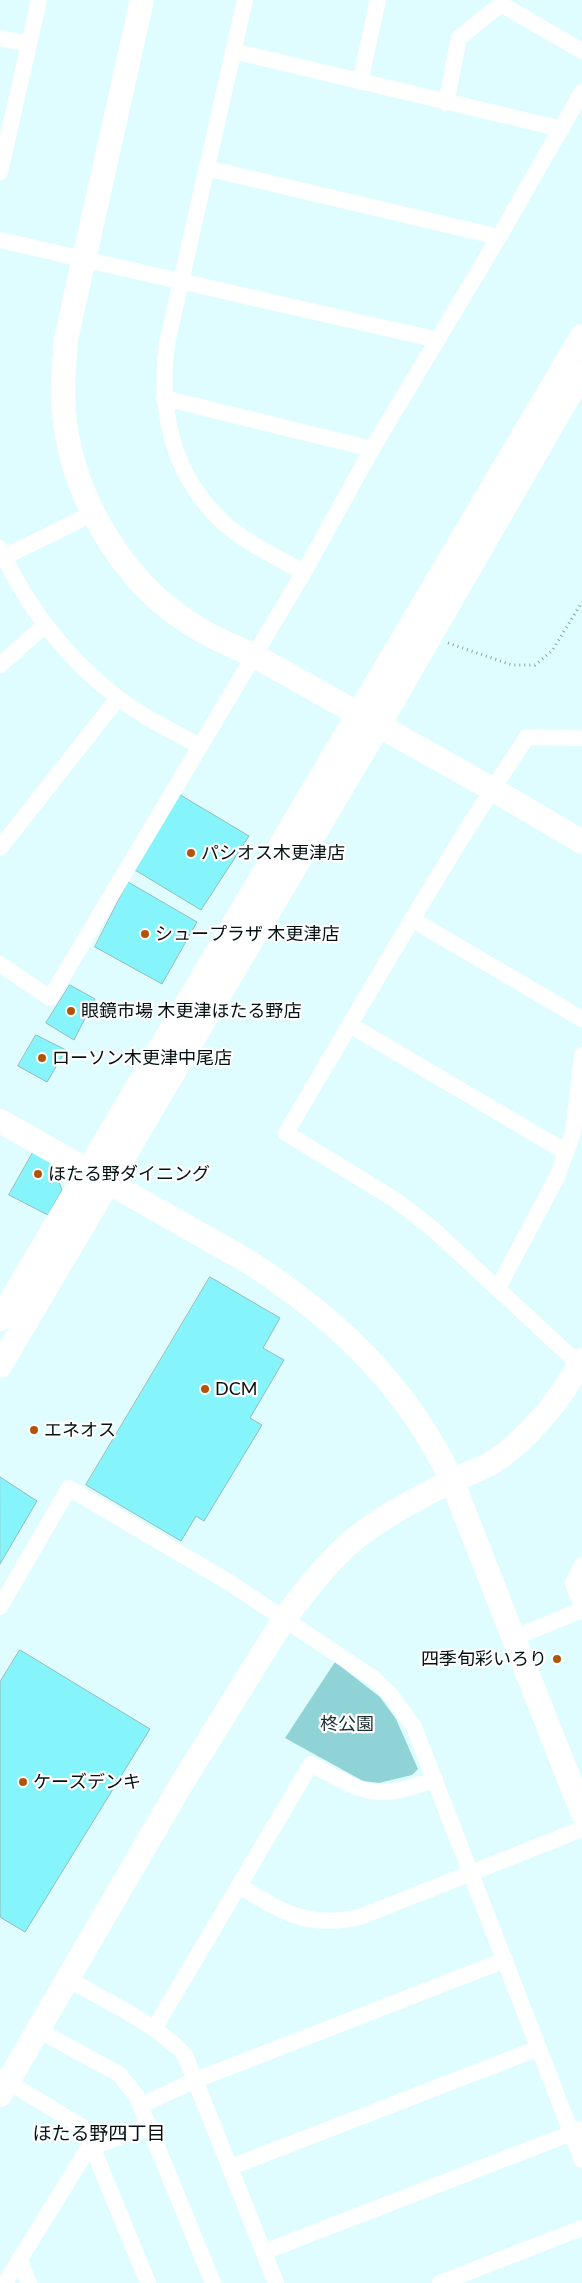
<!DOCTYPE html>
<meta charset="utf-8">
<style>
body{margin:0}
canvas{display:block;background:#dffdfe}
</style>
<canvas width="582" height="2283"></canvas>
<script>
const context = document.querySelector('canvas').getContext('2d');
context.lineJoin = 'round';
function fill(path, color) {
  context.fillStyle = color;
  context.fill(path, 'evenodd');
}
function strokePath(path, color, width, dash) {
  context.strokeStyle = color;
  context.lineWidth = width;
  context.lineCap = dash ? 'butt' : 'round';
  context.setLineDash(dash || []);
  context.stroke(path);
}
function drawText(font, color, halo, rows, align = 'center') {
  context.font = font + ' Lato,"Noto Sans JP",sans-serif';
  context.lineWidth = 4.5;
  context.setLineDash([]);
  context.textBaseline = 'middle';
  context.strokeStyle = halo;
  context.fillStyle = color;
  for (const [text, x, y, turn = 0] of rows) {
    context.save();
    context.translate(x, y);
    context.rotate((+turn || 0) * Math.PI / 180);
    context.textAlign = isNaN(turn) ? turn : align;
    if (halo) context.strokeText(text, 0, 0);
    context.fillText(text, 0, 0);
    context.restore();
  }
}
const green = new Path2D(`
 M335,1662L380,1697L396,1719L418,1769L412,1775L379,1783L363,1781L285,1738Z`);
const building = new Path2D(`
 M177,793L249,836L201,910L135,870Z
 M128,882L197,922L162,984L95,947Z
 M70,985L95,999L74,1040L46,1023Z
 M36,1035L66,1050L47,1082L18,1066Z
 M35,1149L50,1158L62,1190L48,1215L9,1195Z
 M210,1277L280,1318L263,1348L284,1360L250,1418L262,1425L204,1521L196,1516L181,1541L86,1485Z
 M0,1477L37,1501L0,1564Z
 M20,1650L150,1729L25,1932L0,1917V1682Z`);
const path = new Path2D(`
 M448,643L512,665H535L552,651L582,602`);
const street = new Path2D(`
 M245,0L167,343C158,410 172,475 223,522C246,543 276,557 304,572
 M0,38L29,44
 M233,51L562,129
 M360,82L378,0
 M446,103L459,38L501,4L582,51
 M206,168L499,237
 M0,172L39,0
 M0,240L438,340
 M164,398L372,449
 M0,548C27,607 66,658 118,698C143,717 172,731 200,746
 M0,559L94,513
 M0,665L45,625
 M582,738L527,737C441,865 365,1000 286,1133L397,1201L433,1229L582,1367
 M0,848L118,698
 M413,920L582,1019
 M0,964L50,998L304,572L372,449L499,237L582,92
 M350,1025L566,1152
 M498,1288L557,1177L573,1133L582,1055
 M582,1565L573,1583L582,1606
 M0,1607L69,1488L230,1583L373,1678L390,1694L414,1727L582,2160
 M513,1638L582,1610
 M239,1886C283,1912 307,1929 360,1917L582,1829
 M68,1979C104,2000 157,2024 185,2055L276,2283
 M154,2029L311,1764C364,1793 376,1802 435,1779
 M38,2030L119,2074L136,2095L213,2283
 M8,2082L81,2126L87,2134L148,2283
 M141,2105L196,2080L505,1960
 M93,2147L149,2125
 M231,2167L539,2048
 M264,2252L582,2129
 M19,2259L29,2283
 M5,2283L91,2144
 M440,2283L582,2228`);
const secondary = new Path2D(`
 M142,0L66,339C64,367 61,394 65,422C74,497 122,579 185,620C206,635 230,645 253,655L492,789L582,842
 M0,1121L249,1262C337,1319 406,1384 452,1481L582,1812
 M0,1319L582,336
 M0,1366L379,725L582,373
 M0,2095L179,1788L284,1619C310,1585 336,1550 372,1526C397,1509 425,1494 452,1481C464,1475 478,1470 490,1464C526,1442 563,1397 582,1360`);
const markers = [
 [191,853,5,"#b25405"],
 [145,934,5,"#b25405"],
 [71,1011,5,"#b25405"],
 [42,1058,5,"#b25405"],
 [38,1174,5,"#b25405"],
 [205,1389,5,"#b25405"],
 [34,1430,5,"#b25405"],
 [557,1659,5,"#b25405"],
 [23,1782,5,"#b25405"]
];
const poiNames = [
 ["パシオス木更津店",201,853],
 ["シュープラザ 木更津店",155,934],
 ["眼鏡市場 木更津ほたる野店",81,1011],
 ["ローソン木更津中尾店",52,1058],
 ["ほたる野ダイニング",48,1174],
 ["DCM",215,1389],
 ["エネオス",44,1430],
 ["四季旬彩いろり",547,1659,"right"],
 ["ケーズデンキ",33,1782]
];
const parkNames = [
 ["柊公園",347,1724]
];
const neighbourhoodNames = [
 ["ほたる野四丁目",99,2134]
];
fill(green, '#8fd3d6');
fill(building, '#85f5fb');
strokePath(building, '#96babc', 1);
strokePath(path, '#8ba2a3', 3, [1, 4]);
strokePath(street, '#fff', 16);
strokePath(secondary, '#fff', 24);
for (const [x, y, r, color] of markers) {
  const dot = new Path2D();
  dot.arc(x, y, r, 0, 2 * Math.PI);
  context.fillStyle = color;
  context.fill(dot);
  strokePath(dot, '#fff', 2);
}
drawText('18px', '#041112', '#fff', poiNames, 'left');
drawText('18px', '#1b3031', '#fff', parkNames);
drawText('19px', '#041112', '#fff', neighbourhoodNames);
</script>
